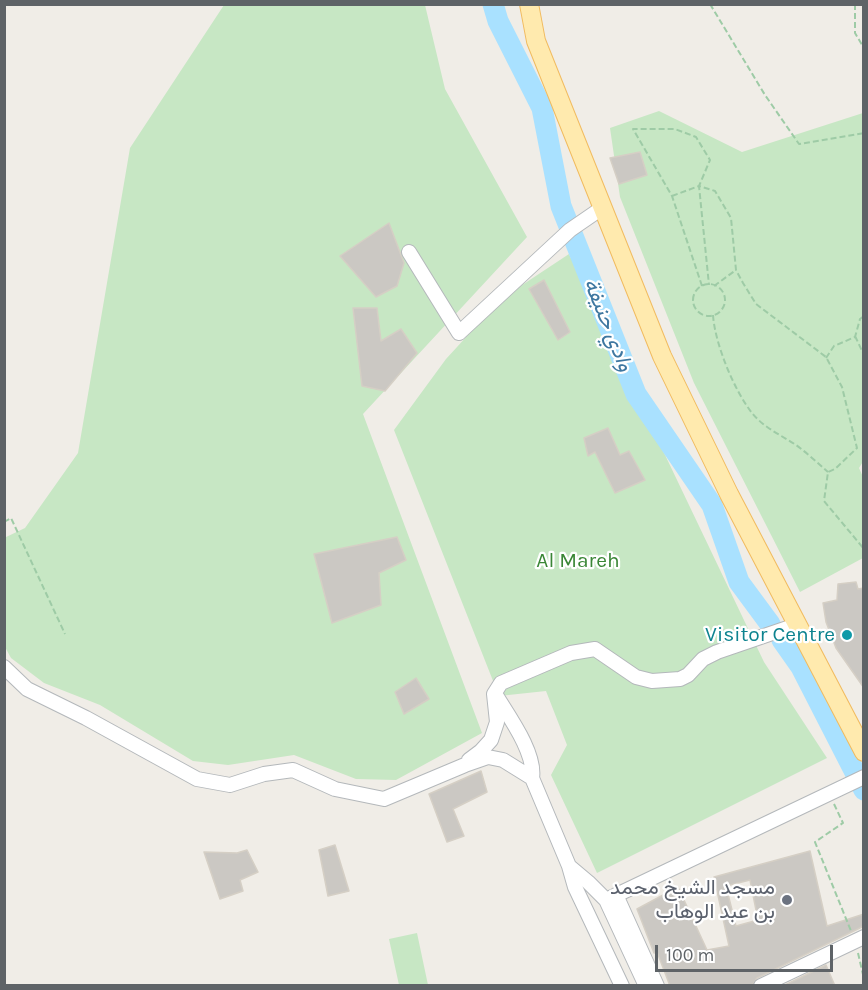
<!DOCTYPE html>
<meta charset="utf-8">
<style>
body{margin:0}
#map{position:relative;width:868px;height:990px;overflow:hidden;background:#f0ede7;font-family:Karla,sans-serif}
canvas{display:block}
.frame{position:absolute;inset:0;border:6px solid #5e6367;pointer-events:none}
.scale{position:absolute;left:655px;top:945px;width:178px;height:27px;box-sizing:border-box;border:3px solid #5e6367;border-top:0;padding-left:8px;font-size:18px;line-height:21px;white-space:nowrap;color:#5e6367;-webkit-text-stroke:4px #fff;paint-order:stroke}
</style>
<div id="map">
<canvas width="868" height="990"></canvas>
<div class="frame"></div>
<div class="scale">100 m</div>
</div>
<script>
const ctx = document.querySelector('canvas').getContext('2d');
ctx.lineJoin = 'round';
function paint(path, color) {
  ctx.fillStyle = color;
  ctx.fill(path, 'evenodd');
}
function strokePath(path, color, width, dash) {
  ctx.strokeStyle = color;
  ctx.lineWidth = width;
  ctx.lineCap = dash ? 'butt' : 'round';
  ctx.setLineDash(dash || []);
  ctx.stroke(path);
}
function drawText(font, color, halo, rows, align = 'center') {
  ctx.font = font + ' Karla,Vazirmatn,sans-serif';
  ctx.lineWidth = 4.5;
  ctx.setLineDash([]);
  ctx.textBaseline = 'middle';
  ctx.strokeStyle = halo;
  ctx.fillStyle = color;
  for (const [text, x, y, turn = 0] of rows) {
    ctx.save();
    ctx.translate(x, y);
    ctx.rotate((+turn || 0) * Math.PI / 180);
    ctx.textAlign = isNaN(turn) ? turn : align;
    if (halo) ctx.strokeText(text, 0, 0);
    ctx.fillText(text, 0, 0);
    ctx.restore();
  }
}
paint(new Path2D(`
 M 224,5 L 425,5 L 445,89 L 527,237 L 363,414 L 482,733 L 396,780 L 356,779 L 294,755 L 228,765 L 193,761 L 100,705 L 44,683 L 11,658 L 5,647 L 4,538 L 25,528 L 78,453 L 130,148 Z
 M 659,111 L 742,152 L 863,113 L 864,460 L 859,468 L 863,477 L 863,558 L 800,592 L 694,383 L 620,197 L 610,128 Z
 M 569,254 L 764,662 L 827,758 L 597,873 L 551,775 L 567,745 L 546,691 L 499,696 L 394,430 L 446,359 L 501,299 Z
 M 417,933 L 428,985 L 399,985 L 389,939 Z`), '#c7e7c4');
strokePath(new Path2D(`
 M 493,4 L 498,21 L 542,108 L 561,206 L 636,394 L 712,505 L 739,582 L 770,624
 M 782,640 L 801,667 L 864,790`), '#a9e1ff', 21);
const building = new Path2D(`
 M 640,152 L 647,175 L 619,184 L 610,158 Z
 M 389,223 L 404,263 L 397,286 L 376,297 L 340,256 Z
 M 544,280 L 570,332 L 558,340 L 529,289 Z
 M 353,308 L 377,308 L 381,341 L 401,329 L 417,353 L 385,391 L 362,386 Z
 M 608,428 L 620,455 L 629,451 L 645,480 L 615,493 L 595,452 L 588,456 L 584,438 Z
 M 397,537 L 406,560 L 379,573 L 381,605 L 332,623 L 314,554 Z
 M 856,582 L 858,589 L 864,588 L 864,688 L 836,648 L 826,622 L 823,603 L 837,600 L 838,584 Z
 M 416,678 L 429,699 L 404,714 L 395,692 Z
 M 481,771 L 487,792 L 453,809 L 464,836 L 447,842 L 429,794 Z
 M 335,845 L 349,891 L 328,896 L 319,850 Z
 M 247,850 L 258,872 L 240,880 L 243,891 L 220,899 L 204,852 L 237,853 Z
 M 810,851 L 827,926 L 864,914 L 864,926 L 757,978 L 752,986 L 670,986 L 657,952 L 654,953 L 637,909 L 678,887 L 707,950 L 729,946 L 714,877 ZM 750,880 L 758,920 L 736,926 L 726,886 Z
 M 826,965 L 835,986 L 783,986 Z`);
paint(building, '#cbc8c3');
strokePath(building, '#d5cfc5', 1.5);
const minor = new Path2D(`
 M 409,252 L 459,333 L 570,230 L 602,208
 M 4,667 L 27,689 L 86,718 L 197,779 L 230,785 L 264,774 L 293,770 L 335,789 L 384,799 L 465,765 L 488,757 L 503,760 L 532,778
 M 497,697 C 510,718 536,754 532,778 L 569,866 L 575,887 L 622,986
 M 469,760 L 481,751 L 491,740 L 497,722 L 494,694 L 501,683 L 571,653 L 595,649 L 636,677 L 652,681 L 680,679 L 688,675 L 703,659 L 717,652 L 796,625
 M 569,866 L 588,882 L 606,900 L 646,986
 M 616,895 L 657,986
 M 606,900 L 864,777
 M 761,986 L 864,937`);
const major = new Path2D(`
 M 529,4 L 536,41 L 662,356 L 729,494 L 864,752`);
strokePath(minor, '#b4b8bb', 16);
strokePath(major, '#f1bb5f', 20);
strokePath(new Path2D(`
 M 710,4 L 765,95 L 799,144 L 864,133
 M 855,4 L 855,33 L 864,48
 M 672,196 L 699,186 L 709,285
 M693 300a16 16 0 1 1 32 0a16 16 0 1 1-32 0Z
 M 702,286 L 672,196 L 633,129 L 675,129 L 696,137 L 710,160 L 699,186 L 715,191 L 731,218 L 736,270 L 743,283 L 756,304 L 826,357 L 842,387 L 857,448 L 835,469 L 828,472 L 824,501 L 864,549
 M 714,286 L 736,270
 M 713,315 C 715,344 734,390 752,413 C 764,428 781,435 796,445 C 807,453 818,463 828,472
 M 855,336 L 864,355
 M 826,358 L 834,346 L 855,337 L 860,319 L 864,316
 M 4,522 L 11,518 L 65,634
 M 834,804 L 843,823 L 815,842 L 851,931
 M 858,953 L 864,979`), '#9ecba6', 2, [6, 3]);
strokePath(minor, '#fff', 14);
strokePath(major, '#ffeaae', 18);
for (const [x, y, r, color] of [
 [847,635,6,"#0f9aa8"],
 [787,900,6,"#6b7280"]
]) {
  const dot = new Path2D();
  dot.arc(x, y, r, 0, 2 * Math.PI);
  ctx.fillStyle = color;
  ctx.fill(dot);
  strokePath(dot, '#fff', 2);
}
drawText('21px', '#3a8636', '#fff', [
 ["Al Mareh",578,561]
]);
drawText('21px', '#0d838f', '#fff', [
 ["Visitor Centre",835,635]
], 'right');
drawText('21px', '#5b616d', '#fff', [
 ["مسجد الشيخ محمد",775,888],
 ["بن عبد الوهاب",775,912]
], 'right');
drawText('italic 22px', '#3e77a0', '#fff', [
 ["وادي حنيفة",608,325,68]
]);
</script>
